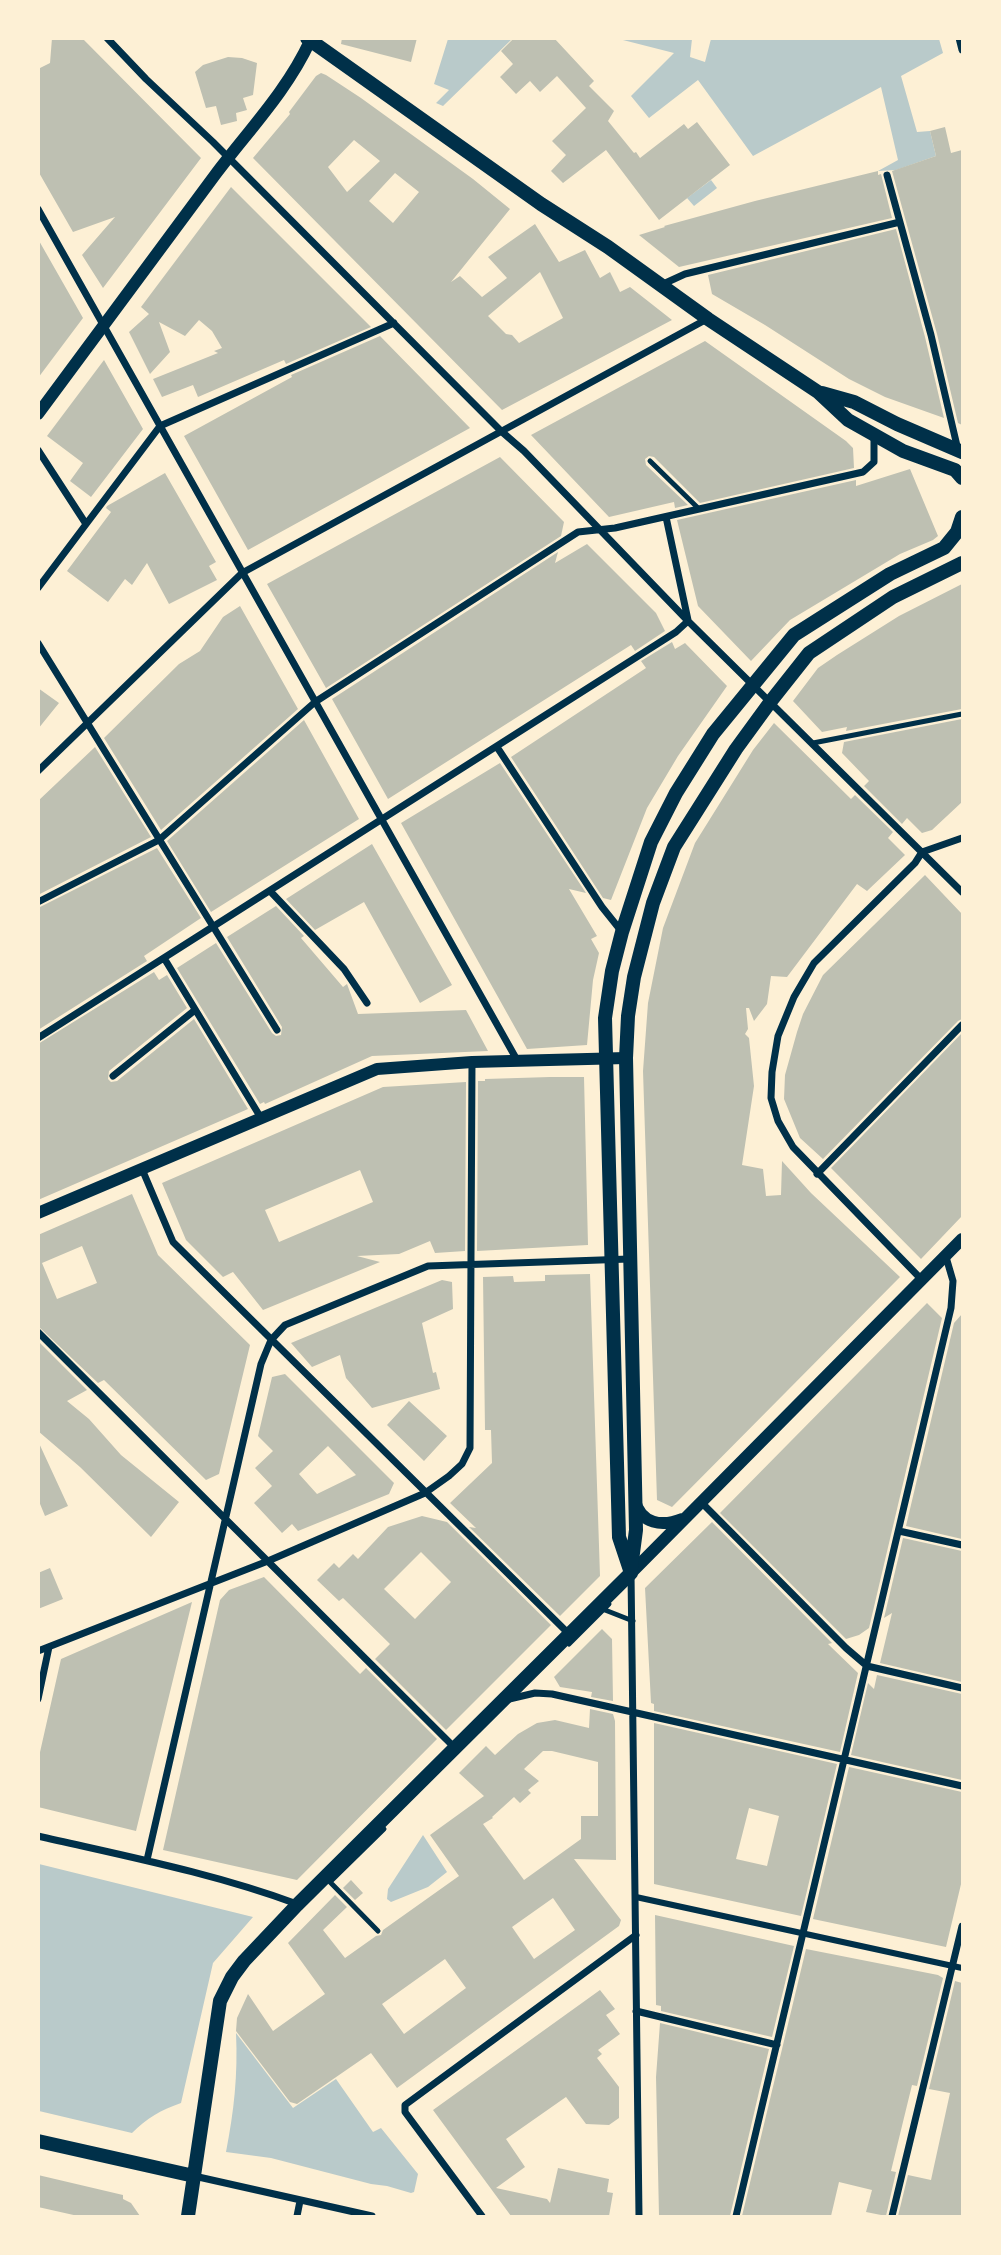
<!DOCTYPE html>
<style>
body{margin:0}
#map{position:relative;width:1001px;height:2255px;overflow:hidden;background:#fdf0d5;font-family:"DM Sans",sans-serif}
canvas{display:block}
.frame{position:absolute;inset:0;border:40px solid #fdf0d5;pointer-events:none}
</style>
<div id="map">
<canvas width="1001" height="2255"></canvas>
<div class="frame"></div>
</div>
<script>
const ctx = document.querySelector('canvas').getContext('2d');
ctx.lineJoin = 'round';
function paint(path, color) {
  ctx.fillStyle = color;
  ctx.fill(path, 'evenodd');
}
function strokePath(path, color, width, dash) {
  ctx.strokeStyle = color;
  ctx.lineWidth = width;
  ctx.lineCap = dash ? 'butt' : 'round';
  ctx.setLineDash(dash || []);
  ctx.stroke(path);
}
paint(new Path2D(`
 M 448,39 L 512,39 L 443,106 L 436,103 L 449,90 L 434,84 Z
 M 619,39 L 692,39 L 690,57 L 705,62 L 711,39 L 939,39 L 943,53 L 901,76 L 917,132 L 930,131 L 936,156 L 896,170 L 878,171 L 898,160 L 881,87 L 753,156 L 698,80 L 649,118 L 631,96 L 674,53 Z
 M 711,180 L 717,188 L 694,206 L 687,198 Z
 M 423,1835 L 447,1872 L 428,1887 L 391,1902 L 387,1899 L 388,1889 Z
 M 39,1864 L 253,1917 L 213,1963 L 181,2103 C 161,2110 147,2118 132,2133 L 39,2111 Z
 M 236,2033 L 293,2108 L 336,2079 L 373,2132 L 381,2128 L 418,2174 L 414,2192 L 411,2193 L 387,2186 L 371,2184 L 271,2158 L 226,2152 C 234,2111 238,2075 236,2033 Z`), '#b9caca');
paint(new Path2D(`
 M 52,38 L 82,38 L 201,158 L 103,288 L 82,255 L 115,217 L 73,232 L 38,171 L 38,69 L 50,63 Z
 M 342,38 L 417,38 L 411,62 L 341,44 Z
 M 514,38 L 554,38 L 594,81 L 589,86 L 614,111 L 608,121 L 634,153 L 636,152 L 640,158 L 684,124 L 688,129 L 697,122 L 730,165 L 659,220 L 606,150 L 563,183 L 551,171 L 566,155 L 552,141 L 586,108 L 557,76 L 540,92 L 530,81 L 516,94 L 500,77 L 513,64 L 501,51 Z
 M 228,57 L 242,58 L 257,63 L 253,95 L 243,98 L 247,110 L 236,113 L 237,121 L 221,125 L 216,106 L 206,108 L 195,72 L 203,65 Z
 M 321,73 L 326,75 L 361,98 L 473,179 L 510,209 L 451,282 L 460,276 L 482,297 L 507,278 L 488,257 L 535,224 L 559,262 L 585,250 L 600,278 L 610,272 L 620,292 L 630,287 L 672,320 L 502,410 L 253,158 L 290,114 L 289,112 L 316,76 ZM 354,140 L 380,161 L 347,192 L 328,167 ZM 395,173 L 419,192 L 393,223 L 369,201 ZM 540,272 L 563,318 L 519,343 L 512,335 L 506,334 L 488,316 Z
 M 945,127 L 951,153 L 962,150 L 962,425 L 958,423 L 937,334 L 892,171 L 936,156 L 930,131 Z
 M 878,171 L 878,175 L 881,174 L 892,218 L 679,267 L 639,235 L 665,227 L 664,226 L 755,201 Z
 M 231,187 L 371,327 L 286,364 L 284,360 L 198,397 L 193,385 L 162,397 L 153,379 L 218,353 L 214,351 L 222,348 L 212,331 L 199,320 L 185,336 L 159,322 L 170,352 L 150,374 L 129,332 L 149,314 L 141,307 Z
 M 896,229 L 925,337 L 944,418 L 885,397 L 849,379 L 765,325 L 712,294 L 708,275 Z
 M 38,239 L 83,318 L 38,378 Z
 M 380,336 L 470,428 L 248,550 L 184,436 L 292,377 L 291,375 Z
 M 705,341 L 846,441 L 853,448 L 854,468 L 700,503 L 654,457 L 649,456 L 645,459 L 646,465 L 688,505 L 675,508 L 674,502 L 609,517 L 531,435 Z
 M 104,360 L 143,429 L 91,497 L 70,481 L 83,463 L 47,436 Z
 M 500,457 L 564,522 L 561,536 L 326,688 L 267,584 Z
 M 910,469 L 938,536 L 933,540 L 900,554 L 790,620 L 751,661 L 698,606 L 677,520 L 856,480 L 856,486 Z
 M 165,473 L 216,562 L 209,566 L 217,580 L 169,604 L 147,563 L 132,585 L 125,579 L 108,602 L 67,571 L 111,512 L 106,508 L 107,506 Z
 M 587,544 L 656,613 L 665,631 L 635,651 L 631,645 L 388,799 L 332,699 L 558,552 L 555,563 Z
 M 962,584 L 962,709 L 846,731 L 847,727 L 822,732 L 793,701 L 818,668 L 837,655 L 899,616 Z
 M 240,606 L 298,709 L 161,830 L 104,738 L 179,664 L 200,651 L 223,617 Z
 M 672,642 L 675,649 L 685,643 L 727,686 L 678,756 L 647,808 L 611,900 L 603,898 L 511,757 L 646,668 L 641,661 Z
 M 38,688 L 59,703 L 38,729 Z
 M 962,719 L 962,802 L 932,830 L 922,833 L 907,818 L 902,824 L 864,786 L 869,781 L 842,753 L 844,742 Z
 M 304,720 L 359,819 L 211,912 L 167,841 Z
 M 774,723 L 851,799 L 855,795 L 893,832 L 888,838 L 905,855 L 867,891 L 857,884 L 787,977 L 771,976 L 767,1004 L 754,1021 L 749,1008 L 746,1008 L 748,1029 L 745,1034 L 749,1038 L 754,1086 L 742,1165 L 763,1169 L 766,1196 L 781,1195 L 782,1161 L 811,1193 L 900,1277 L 672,1507 L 657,1500 L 643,1071 L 648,1003 L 663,928 L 695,843 L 753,750 Z
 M 95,747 L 151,837 L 38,895 L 38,801 Z
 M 500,763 L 586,893 L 569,889 L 597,936 L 591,939 L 599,953 L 593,980 L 587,1045 L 527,1049 L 401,823 Z
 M 372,844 L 452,985 L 420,1003 L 364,902 L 315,930 L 286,899 Z
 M 157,848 L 201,918 L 144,956 L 147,961 L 38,1030 L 38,908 Z
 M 925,875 L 962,914 L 962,1019 L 958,1021 L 823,1159 L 800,1138 L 784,1099 L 785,1075 L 797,1032 L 803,1014 L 823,975 Z
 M 276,906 L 304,936 L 301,938 L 343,987 L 347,984 L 358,1014 L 466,1010 L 488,1051 L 372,1056 L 265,1104 L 264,1102 L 260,1104 L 177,968 L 216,943 L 272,1033 L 276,1036 L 281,1035 L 282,1027 L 227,937 Z
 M 154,972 L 159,980 L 167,975 L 187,1008 L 109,1071 L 108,1079 L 111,1082 L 117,1081 L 194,1019 L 248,1109 L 38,1200 L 38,1044 Z
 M 962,1033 L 962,1216 L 921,1259 L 831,1168 Z
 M 550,1077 L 584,1077 L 588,1245 L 477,1251 L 478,1081 L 485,1081 L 485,1079 Z
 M 466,1082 L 465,1251 L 435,1253 L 430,1241 L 399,1254 L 357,1256 L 380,1262 L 263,1310 L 233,1272 L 223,1277 L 186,1240 L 162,1183 L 383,1087 ZM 360,1170 L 373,1202 L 279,1242 L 265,1210 Z
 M 132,1194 L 158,1255 L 250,1345 L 219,1474 L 206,1480 L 104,1380 L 98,1383 L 38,1326 L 38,1235 ZM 82,1246 L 97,1283 L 57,1299 L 42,1263 Z
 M 590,1274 L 600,1576 L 560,1616 L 469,1527 L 476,1528 L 450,1503 L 492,1463 L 491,1430 L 485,1430 L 483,1277 L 513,1276 L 514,1282 L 545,1281 L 545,1275 Z
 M 442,1280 L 452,1282 L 453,1309 L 422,1323 L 433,1373 L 436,1372 L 440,1389 L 372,1408 L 346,1378 L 340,1355 L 312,1367 L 291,1343 Z
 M 927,1303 L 942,1318 L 869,1628 L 859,1635 L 846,1639 L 720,1513 Z
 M 962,1314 L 962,1539 L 906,1526 L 954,1323 Z
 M 38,1341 L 87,1390 L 67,1401 L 89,1419 L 121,1455 L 179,1502 L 151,1537 L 80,1467 L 38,1431 Z
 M 285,1374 L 394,1483 L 389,1494 L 298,1531 L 292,1524 L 282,1533 L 254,1503 L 272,1486 L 255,1468 L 273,1451 L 258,1436 L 272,1377 ZM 328,1446 L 356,1475 L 317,1494 L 299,1474 Z
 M 409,1401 L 447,1436 L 424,1461 L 387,1425 Z
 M 38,1441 L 68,1506 L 45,1516 L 38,1499 Z
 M 422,1516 L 447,1522 L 551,1625 L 446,1730 L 375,1659 L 390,1644 L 343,1598 L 339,1601 L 317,1580 L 334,1563 L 339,1568 L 353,1554 L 358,1559 L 388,1527 ZM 421,1552 L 451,1582 L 415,1619 L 384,1589 Z
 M 712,1522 L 832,1643 L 828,1644 L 858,1673 L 840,1752 L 654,1711 L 654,1704 L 651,1703 L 645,1588 Z
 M 903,1538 L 962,1551 L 962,1682 L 880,1663 L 892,1613 L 884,1618 Z
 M 50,1568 L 63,1599 L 38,1609 L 38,1573 Z
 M 264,1577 L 360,1674 L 366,1668 L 437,1739 L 297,1880 L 163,1850 L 220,1600 L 229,1590 Z
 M 192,1602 L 136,1831 L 38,1807 L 38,1761 L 61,1659 Z
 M 602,1629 L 612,1639 L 613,1701 L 591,1697 L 592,1692 L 560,1687 L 554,1677 Z
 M 877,1675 L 962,1694 L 962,1780 L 851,1755 L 868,1683 L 874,1689 Z
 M 590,1709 L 613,1714 L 615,1721 L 616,1860 L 574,1859 L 621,1920 L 619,1926 L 397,2088 L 371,2053 L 297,2104 L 290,2102 L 236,2031 L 237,2018 L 248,1994 L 273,2031 L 325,1994 L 288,1943 L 335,1895 L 347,1907 L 323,1930 L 345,1958 L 376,1936 L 381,1935 L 383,1930 L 459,1876 L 430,1835 L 484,1796 L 459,1773 L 486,1746 L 495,1755 L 518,1734 L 537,1723 L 555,1720 L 589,1728 ZM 543,1751 L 552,1751 L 598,1762 L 598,1816 L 581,1816 L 581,1839 L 524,1880 L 483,1824 L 493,1818 L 492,1817 L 514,1797 L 520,1803 L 531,1793 L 528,1790 L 539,1781 L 524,1769 ZM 553,1898 L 575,1930 L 534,1959 L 512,1927 ZM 445,1959 L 466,1988 L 404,2034 L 382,2004 Z
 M 654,1723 L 837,1764 L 801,1916 L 654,1884 ZM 749,1808 L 779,1816 L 767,1866 L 736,1859 Z
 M 849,1767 L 962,1792 L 962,1880 L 946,1947 L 813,1919 Z
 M 351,1880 L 363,1893 L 355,1900 L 343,1888 Z
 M 655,1915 L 794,1946 L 772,2037 L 661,2011 L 661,2006 L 656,2005 Z
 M 806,1949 L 938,1975 L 943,1978 L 917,2086 L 912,2085 L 891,2171 L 896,2172 L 886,2216 L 866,2212 L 872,2190 L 839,2182 L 831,2216 L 742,2216 Z
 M 955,1981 L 962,1983 L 962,2216 L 898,2216 L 908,2175 L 931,2180 L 950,2093 L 929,2089 Z
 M 600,1990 L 615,2009 L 606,2015 L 620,2034 L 598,2050 L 602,2054 L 597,2058 L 619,2087 L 619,2118 L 609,2125 L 586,2124 L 566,2097 L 506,2139 L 525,2167 L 496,2188 L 547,2199 L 550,2203 L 558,2168 L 609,2179 L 607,2192 L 613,2193 L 609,2216 L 511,2216 L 433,2110 Z
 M 660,2023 L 769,2049 L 730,2216 L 659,2216 L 656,2077 Z
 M 38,2175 L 123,2195 L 123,2199 L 131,2203 L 140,2216 L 78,2216 L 38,2207 Z`), '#bec0b2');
strokePath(new Path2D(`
 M 650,461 L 698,508
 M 813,743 L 962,714
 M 605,1610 L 633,1621
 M 569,1644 L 609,1604
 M 329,1881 L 378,1931
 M 330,1882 L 384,1829`), '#003049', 5);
strokePath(new Path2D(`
 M 636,1897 L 962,1968`), '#003049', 6);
strokePath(new Path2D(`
 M 107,38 L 146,79 L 213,142 L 501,431 L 524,451 L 688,621 L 962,892
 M 959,38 L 962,50
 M 887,175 L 931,335 L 958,450
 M 38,209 L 517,1060
 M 661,285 L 685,274 L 900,222
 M 38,450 L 86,524
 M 666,517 L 688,620
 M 38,588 L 160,426 L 394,323
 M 38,643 L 277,1030
 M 497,747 L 602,907 L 622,932
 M 38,771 L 242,573 L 707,319
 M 922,852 L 915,863 L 814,963 L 794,997 L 778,1036 L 772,1072 L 771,1098 L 778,1121 L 793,1147 L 922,1280
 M 922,852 L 962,838
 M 270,891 L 344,969 L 367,1003
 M 38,902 L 159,840 L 315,702 L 578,532 L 615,528 L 863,472 L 874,462 L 874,437
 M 164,958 L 261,1118
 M 38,1038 L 676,632 L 688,621
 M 113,1076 L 195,1010
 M 142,1169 L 173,1242 L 569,1634
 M 817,1174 L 962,1025
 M 38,1332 L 454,1747
 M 701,1502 L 846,1648 L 867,1666 L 962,1688
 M 899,1531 L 962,1545
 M 631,1573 L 639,2216
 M 38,1651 L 268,1561 L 425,1493 L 449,1476 L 462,1464 L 470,1448 L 472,1062
 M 38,1699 L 49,1647
 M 505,1700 L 535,1693 L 552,1694 L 962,1786
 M 38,1836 C 125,1856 213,1873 297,1904
 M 147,1860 L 261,1364 L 271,1340 L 285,1325 L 428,1266 L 629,1259
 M 636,2011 L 777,2045
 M 194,2176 L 372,2216
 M 297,2216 L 300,2201
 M 482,2216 L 405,2112 L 405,2105 L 636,1935
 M 736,2216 L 951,1308 L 953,1281 L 946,1257
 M 892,2216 L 962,1926`), '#003049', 7);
strokePath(new Path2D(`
 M 38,414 C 97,334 156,254 215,175 C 248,131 287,91 310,41
 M 38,1213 L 377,1069 L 472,1062 L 626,1058
 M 635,1501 C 641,1524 662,1527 682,1519
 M 631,1573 L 962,1239`), '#003049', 12);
strokePath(new Path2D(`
 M 307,38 L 541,204 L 608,247 L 708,319 L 818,392 L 848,420 L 903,451 L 955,470 L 962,478
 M 822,393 L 854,402 L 897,424 L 962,452
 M 631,1568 L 636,1530 L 626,1058 L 628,1016 L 634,977 L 653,903 L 674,847 L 736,749 L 771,701 L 809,653 L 893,597 L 962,563
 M 631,1573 L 619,1537 L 605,1018 L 612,971 L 622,932 L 651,842 L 676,793 L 713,734 L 794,635 L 890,574 L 944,548 L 957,532 L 962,517
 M 38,2141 L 194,2176
 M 188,2216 L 220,2001 L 232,1977 L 244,1961 L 297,1905 L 631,1573`), '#003049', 14);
</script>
